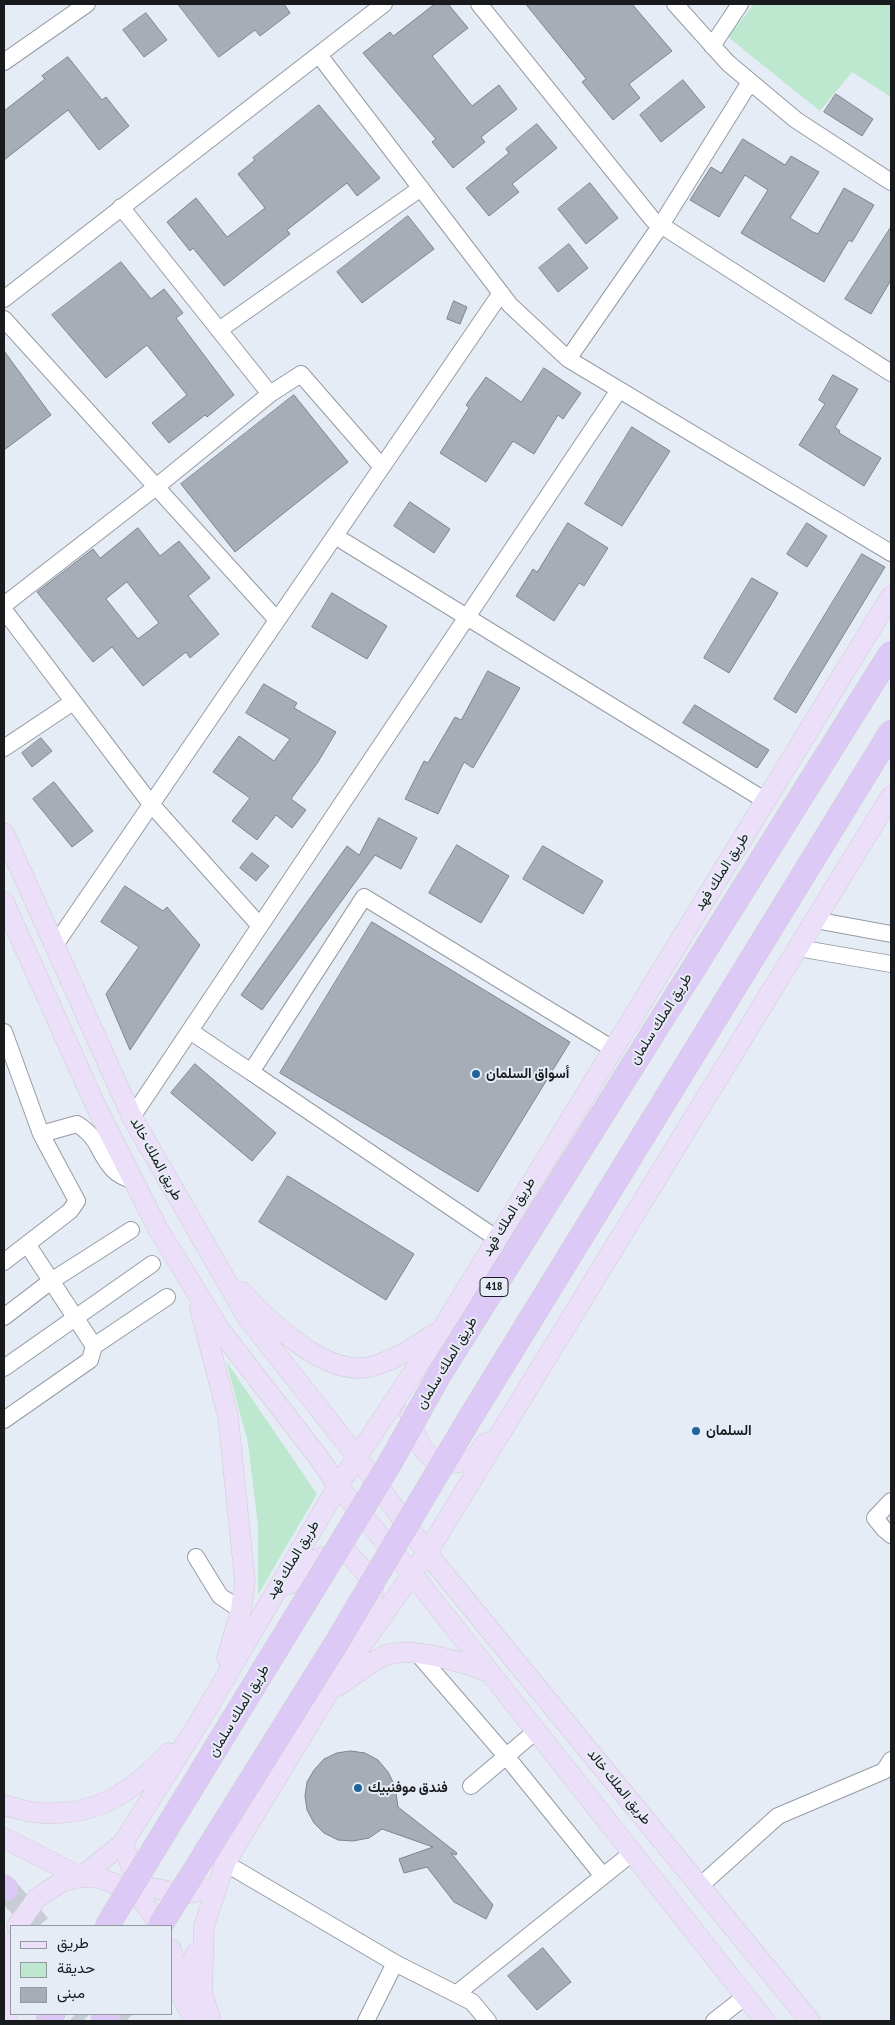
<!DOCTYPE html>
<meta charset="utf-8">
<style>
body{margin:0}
#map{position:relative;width:895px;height:2025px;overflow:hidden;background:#e6ecf6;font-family:"PT Sans Narrow",Vazirmatn,sans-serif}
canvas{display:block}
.frame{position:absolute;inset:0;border:5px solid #181a1d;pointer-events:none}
.legend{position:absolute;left:10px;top:1925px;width:162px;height:90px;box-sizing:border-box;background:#e6ecf6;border:1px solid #94989f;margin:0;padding:6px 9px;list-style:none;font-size:15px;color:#181a1d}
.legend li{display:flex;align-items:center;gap:10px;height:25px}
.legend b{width:25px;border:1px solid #94989f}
</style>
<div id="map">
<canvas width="895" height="2025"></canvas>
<div class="frame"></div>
<ul class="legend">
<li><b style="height:6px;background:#ebdffa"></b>طريق</li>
<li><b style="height:14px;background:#bde7cf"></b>حديقة</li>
<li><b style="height:14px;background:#a7adb6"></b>مبنى</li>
</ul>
</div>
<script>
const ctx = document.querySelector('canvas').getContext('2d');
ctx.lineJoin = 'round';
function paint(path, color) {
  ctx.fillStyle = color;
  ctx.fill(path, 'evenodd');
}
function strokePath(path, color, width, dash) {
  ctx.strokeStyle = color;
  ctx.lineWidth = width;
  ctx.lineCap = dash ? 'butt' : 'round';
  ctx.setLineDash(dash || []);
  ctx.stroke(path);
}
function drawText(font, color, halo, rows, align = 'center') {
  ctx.font = font + ' "PT Sans Narrow",Vazirmatn,sans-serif';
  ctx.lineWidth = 4;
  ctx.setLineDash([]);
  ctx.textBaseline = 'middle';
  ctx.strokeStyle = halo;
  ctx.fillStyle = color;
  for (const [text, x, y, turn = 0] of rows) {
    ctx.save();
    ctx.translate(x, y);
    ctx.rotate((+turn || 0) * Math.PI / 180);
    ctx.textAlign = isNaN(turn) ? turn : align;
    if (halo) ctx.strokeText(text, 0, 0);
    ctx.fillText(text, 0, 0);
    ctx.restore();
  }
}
paint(new Path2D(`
 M 754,4 L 891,4 L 891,97 L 852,72 L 820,111 L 728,37 Z
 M 226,1361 L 317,1494 L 258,1595 L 258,1526 L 248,1443 Z`), '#bde7cf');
const building = new Path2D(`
 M 178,4 L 284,4 L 290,13 L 260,36 L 255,30 L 219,57 Z
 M 435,4 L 448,4 L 468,28 L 432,56 L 472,106 L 499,85 L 517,109 L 481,137 L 485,142 L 453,168 L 432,142 L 436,139 L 363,53 L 390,32 L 393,36 Z
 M 526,4 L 632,4 L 672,51 L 629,84 L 640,98 L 613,120 L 582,82 L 586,79 Z
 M 146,13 L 167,40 L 144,57 L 123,30 Z
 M 68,57 L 102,100 L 106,97 L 129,126 L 99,150 L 68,110 L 4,160 L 4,111 L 45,79 L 42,76 Z
 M 683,80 L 705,107 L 661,142 L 640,115 Z
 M 836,94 L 873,119 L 862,136 L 824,112 Z
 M 319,105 L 380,178 L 357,196 L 347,183 L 287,230 L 290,234 L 224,286 L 193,248 L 190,251 L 167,222 L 196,198 L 227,237 L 234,232 L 265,208 L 238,174 L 255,160 L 253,158 Z
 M 537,124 L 557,148 L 512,184 L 519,192 L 489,216 L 466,188 L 509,153 L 506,149 Z
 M 743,139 L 785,165 L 791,156 L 819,172 L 790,218 L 813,232 L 818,234 L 844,188 L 874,205 L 852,242 L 849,240 L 824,282 L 741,233 L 768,190 L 745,175 L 719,217 L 690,200 L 711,167 L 721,173 Z
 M 590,183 L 618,218 L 586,244 L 558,209 Z
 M 408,216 L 434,249 L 362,303 L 337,272 Z
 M 891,227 L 891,280 L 871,314 L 845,299 Z
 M 569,244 L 588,268 L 558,292 L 539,268 Z
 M 121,262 L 151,299 L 164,289 L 183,313 L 176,318 L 234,395 L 207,417 L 205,415 L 169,443 L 152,423 L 187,395 L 147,345 L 106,378 L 52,315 Z
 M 454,301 L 467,307 L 460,324 L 447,319 Z
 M 4,351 L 51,415 L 4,450 Z
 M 544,368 L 581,393 L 563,419 L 558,415 L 534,454 L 513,441 L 486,482 L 440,453 L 469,408 L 466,405 L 486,377 L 521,402 Z
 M 833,375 L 858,389 L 835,427 L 840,431 L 839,433 L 881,458 L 864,486 L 799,445 L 825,404 L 819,400 Z
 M 294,395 L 348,462 L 235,552 L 181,484 Z
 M 632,427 L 670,451 L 622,526 L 585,504 Z
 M 410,502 L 450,529 L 434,553 L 394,526 Z
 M 568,523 L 608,548 L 584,586 L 579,583 L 554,621 L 516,596 L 533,569 L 537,572 Z
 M 807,523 L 827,536 L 807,567 L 787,554 Z
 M 138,528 L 160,556 L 179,541 L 210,578 L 188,596 L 219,634 L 190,658 L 186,652 L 143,686 L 112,647 L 93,662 L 37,592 L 93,549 L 100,558 ZM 127,582 L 159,623 L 138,639 L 106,599 Z
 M 862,554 L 885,567 L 796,713 L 774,699 Z
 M 752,578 L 778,593 L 729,673 L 704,658 Z
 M 332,593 L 387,626 L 367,659 L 312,627 Z
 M 488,671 L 520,688 L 473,768 L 464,762 L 438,814 L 405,799 L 424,761 L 428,763 L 455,717 L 461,720 Z
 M 264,684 L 297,703 L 294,708 L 336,732 L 318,762 L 291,799 L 306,810 L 292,828 L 276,815 L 257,840 L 232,821 L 250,798 L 213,772 L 239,736 L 274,761 L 290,739 L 246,713 Z
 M 695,705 L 769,750 L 757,768 L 683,723 Z
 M 41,738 L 52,751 L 32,767 L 22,753 Z
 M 54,782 L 93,831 L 72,847 L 33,799 Z
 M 379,818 L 417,838 L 401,869 L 375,855 L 262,1010 L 241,995 L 347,846 L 359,855 Z
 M 457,845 L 509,876 L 481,923 L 429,893 Z
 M 543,846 L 603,881 L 583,914 L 523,879 Z
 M 252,853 L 269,866 L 256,881 L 240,868 Z
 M 125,886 L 163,911 L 167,907 L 200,945 L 130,1050 L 106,994 L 139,947 L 101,922 Z
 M 372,922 L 570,1042 L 478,1192 L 280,1073 Z
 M 195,1064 L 276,1133 L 252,1161 L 171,1093 Z
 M 288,1176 L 414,1254 L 386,1300 L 259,1222 Z
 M 351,1751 L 365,1753 L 378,1760 L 388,1772 L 395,1786 L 398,1807 L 457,1853 L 456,1855 L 451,1853 L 493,1905 L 486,1919 L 454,1902 L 427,1867 L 404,1873 L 399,1859 L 433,1847 L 382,1829 L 369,1838 L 353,1841 L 338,1840 L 324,1833 L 314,1823 L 307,1810 L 305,1796 L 307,1782 L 314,1770 L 324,1759 L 337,1753 Z
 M 543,1948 L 571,1982 L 537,2010 L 508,1976 Z`);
paint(building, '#a7adb6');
strokePath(building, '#7e848c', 1);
strokePath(new Path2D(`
 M 6,1889 L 39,1926
 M 76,2014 L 83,2021
 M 119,2014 L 126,2021`), '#c7ccd5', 24, [24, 12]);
const minor = new Path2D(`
 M 479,4 L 653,220 L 891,373
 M 675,4 L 728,63 L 796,120 L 891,182
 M 712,46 L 740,4
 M 319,55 L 510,305 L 568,359 L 891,553
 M 4,62 L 87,4
 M 121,207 L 270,394
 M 4,299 L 384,4
 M 4,319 L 277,620
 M 219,330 L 421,188
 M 568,359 L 661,225 L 750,82
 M 335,536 L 766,801
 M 4,605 L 156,487 L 270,394 L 301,374 L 382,467
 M 4,610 L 151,804 L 260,926
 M 4,748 L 73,702
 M 815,920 L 891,934
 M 55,945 L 501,293
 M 798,948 L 891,964
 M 190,1031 L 251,1072
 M 4,1032 L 41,1134
 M 132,1117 L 619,390
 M 496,1238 L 251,1072 L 364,897 L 613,1049
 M 4,1262 L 70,1211 L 77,1201 L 41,1134 L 77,1124 C 100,1139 96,1149 111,1167 C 117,1175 126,1178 134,1181
 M 4,1317 L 51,1281 L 131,1230
 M 94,1346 L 167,1297
 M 4,1368 L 152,1264
 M 4,1420 L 90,1360 L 94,1346 L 27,1244
 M 891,1501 L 875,1518 L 884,1529 L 891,1535
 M 196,1557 L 220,1596 L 241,1610
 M 418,1654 L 506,1756 L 603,1876
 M 471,1786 L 536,1731
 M 225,1863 L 395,1963 L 472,2002 L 488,2021
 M 700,1886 L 778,1816 L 884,1771 L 891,1760
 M 456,1994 L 632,1853
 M 366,2021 L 395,1963
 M 714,2021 L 746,1996`);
const major = new Path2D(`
 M 4,833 L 132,1117 L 247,1317 L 358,1458 L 427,1553 L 810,2021
 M 4,902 L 95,1104 L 158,1229 L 220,1330 L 319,1458 L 338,1486 L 413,1575 L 765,2021
 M 242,1292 C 269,1322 325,1376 369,1367 C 394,1361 413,1348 434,1334
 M 200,1309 L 228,1416 L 245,1582 L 241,1610 L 227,1658
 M 410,1415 C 414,1433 422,1460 445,1463 C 453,1464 464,1461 472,1461 L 486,1443
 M 290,1584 C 308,1558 317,1556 349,1554 L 374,1583 L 369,1619 L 361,1634
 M 338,1686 C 351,1678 374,1659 387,1655 C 413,1646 464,1663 489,1672
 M 4,1805 C 16,1808 29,1813 41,1813 C 98,1816 132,1792 169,1753
 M 4,1838 L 81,1877 L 123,1843 L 201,1719 L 338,1486 L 442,1329 L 891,596
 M 123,1843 L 132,1869 L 147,1887 L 185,1894 L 217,1887
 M 17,1926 L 37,1898 L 63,1881 L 81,1877 L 100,1878 L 136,1892 L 161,1926
 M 171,1949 L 182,1994
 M 7,2021 C 3,1994 5,1969 11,1942
 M 195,2021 L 182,1997 L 196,1953
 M 211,2021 L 202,1993 L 204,1926 L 225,1863 L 328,1693 L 427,1553 L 891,796`);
const highway = new Path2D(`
 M 4,1887 L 6,1889
 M 48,2021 L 53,2014
 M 103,2021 L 108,2014`);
strokePath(minor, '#959ba4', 18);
strokePath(major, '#cccdcd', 21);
strokePath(highway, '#cccdcd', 25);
strokePath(minor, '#fff', 16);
strokePath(major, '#ebdffa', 20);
strokePath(highway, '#ddc9f6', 24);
const highwayBridge = new Path2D(`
 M 107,1926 L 390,1463 L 439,1375 L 891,653
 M 160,1926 L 337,1642 L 470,1418 L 891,732`);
strokePath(highwayBridge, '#cccdcd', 25, []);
strokePath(highwayBridge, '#ddc9f6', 24);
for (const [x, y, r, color] of [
 [476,1074,5,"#1f6599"],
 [696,1431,5,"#1f6599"],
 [358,1788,5,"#1f6599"]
]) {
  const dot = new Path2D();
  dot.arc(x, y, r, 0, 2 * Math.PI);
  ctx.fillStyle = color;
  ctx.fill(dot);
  strokePath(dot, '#e6ecf6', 2);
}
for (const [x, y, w] of [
 [494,1287,28]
]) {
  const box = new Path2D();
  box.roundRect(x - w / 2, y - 9.5, w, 19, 4);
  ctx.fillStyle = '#e6ecf6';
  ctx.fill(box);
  strokePath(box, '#181a1d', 1);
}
drawText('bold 12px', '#181a1d', null, [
 ["418",494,1287]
]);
drawText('14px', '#181a1d', '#e6ecf6', [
 ["طريق الملك فهد",722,872,-58],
 ["طريق الملك سلمان",661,1019,-58],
 ["طريق الملك خالد",156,1159,61],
 ["طريق الملك فهد",509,1217,-59],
 ["طريق الملك سلمان",447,1363,-59],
 ["طريق الملك فهد",293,1560,-59],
 ["طريق الملك سلمان",239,1711,-59],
 ["طريق الملك خالد",619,1787,51]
]);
drawText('bold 14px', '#181a1d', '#e6ecf6', [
 ["أسواق السلمان",486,1074],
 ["السلمان",706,1431],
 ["فندق موفنبيك",368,1788]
], 'left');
</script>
